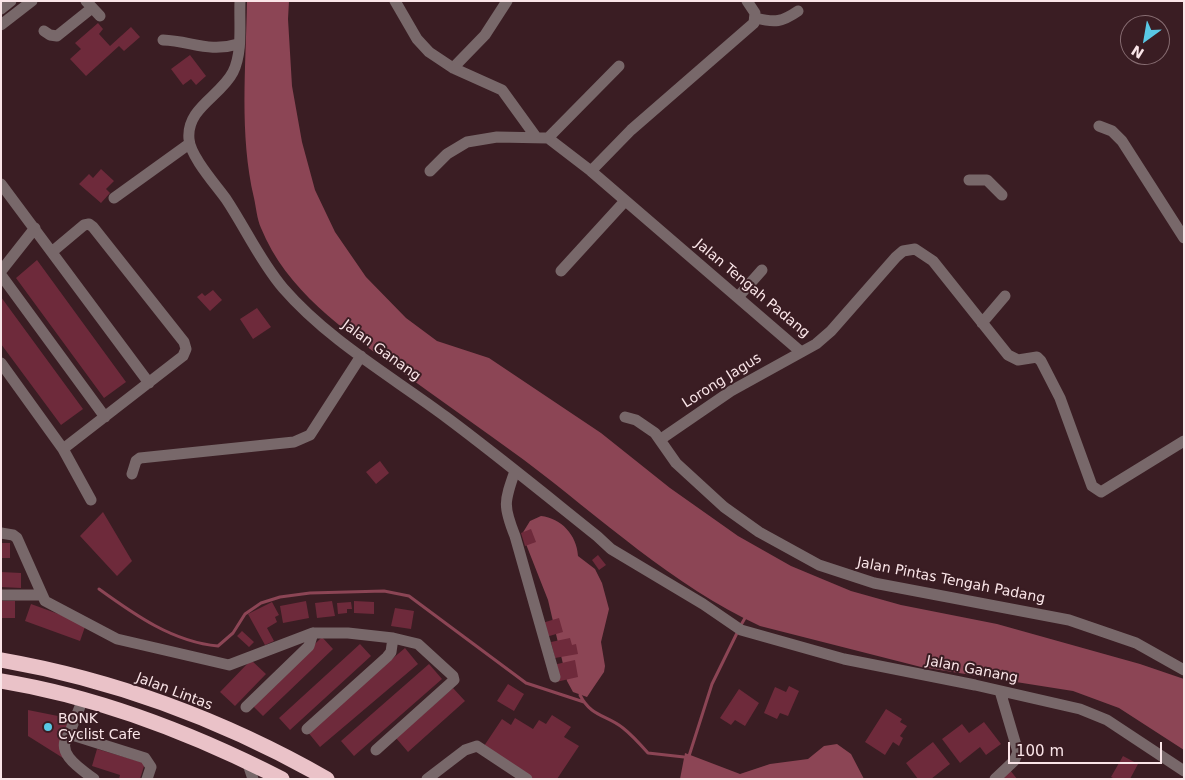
<!DOCTYPE html>
<style>
body{margin:0}
#map{position:relative;width:1185px;height:780px;overflow:hidden;background:#3a1d23;font-family:"DejaVu Sans",sans-serif}
canvas{display:block}
.frame{position:absolute;inset:0;border:2px solid #fae5e8;pointer-events:none}
.north{position:absolute;left:1120px;top:15px;width:50px;height:50px;box-sizing:border-box;background:#3a1d23;border:1px solid #876d72;border-radius:50%;rotate:212deg;font-size:14px;font-weight:700;line-height:20px;text-align:center;color:#fae5e8}
.north::after{content:'';display:block;margin:auto;width:18px;height:22px;background:#59c8e5;clip-path:polygon(50% 0,100% 100%,50% 72%,0 100%)}
.scale{position:absolute;left:1008px;top:742px;width:154px;height:22px;box-sizing:border-box;border:2px solid #fae5e8;border-top:0;padding-left:6px;font-size:15px;line-height:18px;white-space:nowrap;color:#fae5e8;-webkit-text-stroke:4px #3a1d23;paint-order:stroke}
</style>
<div id="map">
<canvas width="1185" height="780"></canvas>
<div class="frame"></div>
<div class="north">N</div>
<div class="scale">100 m</div>
</div>
<script>
const ctx = document.querySelector('canvas').getContext('2d');
ctx.lineJoin = 'round';
function paint(path, color) {
  ctx.fillStyle = color;
  ctx.fill(path, 'evenodd');
}
function strokePath(path, color, width, dash) {
  ctx.strokeStyle = color;
  ctx.lineWidth = width;
  ctx.lineCap = dash ? 'butt' : 'round';
  ctx.setLineDash(dash || []);
  ctx.stroke(path);
}
function drawText(font, color, halo, rows, align = 'center') {
  ctx.font = font + ' "DejaVu Sans",sans-serif';
  ctx.lineWidth = 4;
  ctx.setLineDash([]);
  ctx.textBaseline = 'middle';
  ctx.strokeStyle = halo;
  ctx.fillStyle = color;
  for (const [text, x, y, turn = 0] of rows) {
    ctx.save();
    ctx.translate(x, y);
    ctx.rotate((+turn || 0) * Math.PI / 180);
    ctx.textAlign = isNaN(turn) ? turn : align;
    if (halo) ctx.strokeText(text, 0, 0);
    ctx.fillText(text, 0, 0);
    ctx.restore();
  }
}
paint(new Path2D(`
 M 247,1 L 289,1 L 288,19 L 292,86 L 302,142 L 315,190 L 335,232 L 366,277 L 406,318 L 437,341 L 489,358 L 601,433 L 670,488 L 738,536 L 791,566 L 851,591 L 901,605 L 997,624 L 1140,664 L 1184,679 L 1184,750 L 1119,708 L 1073,691 L 921,667 L 760,626 C 672,585 601,518 524,460 C 482,429 438,399 396,368 C 344,330 286,290 261,228 C 257,219 256,207 254,198 C 239,134 246,67 247,1 Z
 M 541,516 C 561,518 577,535 578,556 L 595,569 L 602,583 L 609,609 L 601,642 L 605,666 L 604,672 L 587,697 L 573,692 L 567,681 L 548,600 L 522,534 L 530,521 Z
 M 837,744 L 851,754 L 864,779 L 680,779 L 685,753 L 740,774 L 770,764 L 808,759 L 824,746 Z`), '#8c4555');
strokePath(new Path2D(`
 M 99,589 C 135,615 173,642 218,646 L 233,633 L 245,614 L 261,603 L 280,597 L 310,593 L 384,591 L 409,596 L 526,683 L 584,702
 M 741,625 L 745,618
 M 580,695 C 591,717 607,715 623,728 C 632,735 640,744 648,753 L 684,757
 M 689,756 L 712,684 L 738,631`), '#8c4555', 3);
paint(new Path2D(`
 M 98,23 L 103,29 L 99,34 L 110,46 L 131,27 L 140,37 L 124,51 L 119,46 L 86,76 L 70,59 L 81,49 L 75,43 Z
 M 190,55 L 206,76 L 196,85 L 191,79 L 183,85 L 171,69 Z
 M 101,169 L 114,181 L 106,189 L 110,193 L 101,203 L 79,184 L 89,174 L 93,178 Z
 M 37,260 L 126,382 L 104,398 L 16,278 Z
 M 213,290 L 222,300 L 210,311 L 197,297 L 202,293 L 205,296 Z
 M 1,297 L 83,409 L 61,425 L 1,344 Z
 M 257,308 L 271,327 L 253,339 L 240,319 Z
 M 380,461 L 389,473 L 376,484 L 366,472 Z
 M 103,512 L 132,561 L 117,576 L 80,536 Z
 M 531,529 L 536,542 L 525,546 L 521,533 Z
 M 1,543 L 10,543 L 10,558 L 1,558 Z
 M 598,555 L 606,565 L 599,570 L 592,560 Z
 M 1,572 L 21,573 L 21,588 L 1,587 Z
 M 1,601 L 15,601 L 15,618 L 1,618 Z
 M 306,601 L 309,618 L 283,623 L 280,606 Z
 M 332,601 L 335,616 L 317,618 L 315,603 Z
 M 354,601 L 374,602 L 374,614 L 354,613 Z
 M 272,602 L 279,615 L 275,617 L 277,622 L 267,628 L 274,641 L 265,645 L 248,614 Z
 M 351,602 L 352,609 L 347,609 L 347,613 L 338,614 L 337,603 Z
 M 31,604 L 86,624 L 80,641 L 25,621 Z
 M 395,608 L 414,611 L 411,629 L 391,626 Z
 M 559,618 L 563,632 L 546,637 L 542,623 Z
 M 242,631 L 254,642 L 249,647 L 237,636 Z
 M 322,637 L 333,649 L 263,716 L 252,705 Z
 M 570,638 L 572,645 L 576,644 L 578,654 L 555,658 L 551,642 Z
 M 360,644 L 371,656 L 290,730 L 279,718 Z
 M 405,648 L 418,664 L 320,747 L 307,731 Z
 M 251,660 L 266,674 L 235,706 L 220,692 Z
 M 575,660 L 578,677 L 556,682 L 553,665 Z
 M 429,664 L 442,679 L 354,756 L 341,741 Z
 M 508,684 L 524,694 L 514,711 L 497,701 Z
 M 789,686 L 799,691 L 788,716 L 780,713 L 777,719 L 764,713 L 775,687 L 786,692 Z
 M 453,688 L 465,701 L 408,752 L 396,738 Z
 M 739,689 L 759,703 L 745,726 L 735,720 L 731,725 L 720,718 Z
 M 886,709 L 902,719 L 900,722 L 907,726 L 900,736 L 903,738 L 899,746 L 893,742 L 885,755 L 865,742 Z
 M 28,710 L 68,718 L 63,758 L 28,736 Z
 M 552,715 L 571,727 L 564,737 L 579,746 L 557,779 L 534,779 L 484,746 L 502,719 L 511,725 L 515,718 L 533,729 L 539,720 L 546,724 Z
 M 984,722 L 1001,744 L 986,755 L 980,747 L 960,763 L 942,739 L 962,724 L 969,733 Z
 M 933,742 L 950,764 L 931,779 L 918,779 L 906,763 Z
 M 97,749 L 145,763 L 140,779 L 119,779 L 120,775 L 92,766 Z
 M 1123,756 L 1138,764 L 1130,779 L 1115,779 L 1111,777 Z
 M 1010,770 L 1017,779 L 998,779 Z`), '#6e2a3b');
strokePath(new Path2D(`
 M 86,1 L 100,16
 M 240,1 C 239,23 243,52 233,72 C 221,96 186,108 189,139 C 190,156 216,185 226,199 C 246,229 260,261 283,288 C 328,340 391,376 446,417 C 497,455 547,496 597,536 L 611,549 L 703,604 L 741,630 L 844,659 L 975,685 L 1080,709 L 1107,720 L 1184,771
 M 395,1 L 417,39 L 429,52 L 453,68 L 502,90 L 536,137
 M 1,9 L 11,1
 M 756,18 C 775,23 782,22 798,11
 M 1,25 L 32,1
 M 44,31 L 50,35 L 57,36 L 92,8
 M 163,40 C 191,41 209,53 238,44
 M 453,68 L 485,35 L 507,1
 M 1099,126 L 1112,131 L 1122,141 L 1184,238
 M 548,138 L 619,66
 M 430,171 L 447,154 L 467,142 L 497,137 L 548,138 L 591,171 L 801,352
 M 591,171 L 631,130 L 754,23 L 755,13 L 747,1
 M 969,180 L 987,180 L 1002,195
 M 1,184 L 149,383
 M 114,198 L 189,144
 M 53,251 L 84,225 L 89,224 L 93,227 L 184,342 L 186,349 L 183,356 L 63,449
 M 1,271 L 35,228
 M 561,271 L 625,201
 M 1,275 L 105,417
 M 738,297 L 762,270
 M 982,323 L 1005,296
 M 1,363 L 63,449 L 91,500
 M 625,417 L 636,420 L 655,433 L 676,463 L 724,507 L 759,532 L 819,565 L 874,583 L 1069,620 L 1136,643 L 1184,670
 M 661,439 L 731,391 L 816,344 L 831,331 L 896,257 L 903,251 L 915,249 L 933,261 L 1008,355 L 1018,360 L 1037,357 L 1041,361 L 1060,398 L 1092,486 L 1101,492 L 1184,441
 M 515,471 C 504,502 503,506 515,536 L 555,677
 M 132,474 L 136,461 L 140,458 L 294,442 L 310,435 L 361,356
 M 1,533 L 13,535 L 17,538 L 45,601 L 117,639 L 229,665 L 313,633 L 348,633 L 393,638 L 418,644 L 453,676 L 454,680 L 376,750
 M 1,595 L 40,595
 M 246,707 L 309,646 L 313,633
 M 307,729 L 387,657 L 391,652 L 393,638
 M 69,734 L 83,699
 M 247,761 L 253,779
 M 94,779 C 79,768 54,752 69,734 L 145,758 L 151,767 L 147,779
 M 427,779 L 465,750 L 477,746 L 527,779
 M 995,779 L 1014,761 L 1018,752 L 1000,691`), '#78686a', 11);
strokePath(new Path2D(`
 M 1,660 C 115,680 227,722 327,779
 M 1,681 C 99,697 194,734 282,779`), '#eac2c8', 15);
for (const [x, y, r, color] of [
 [48,727,5,"#59c8e5"]
]) {
  const dot = new Path2D();
  dot.arc(x, y, r, 0, 2 * Math.PI);
  ctx.fillStyle = color;
  ctx.fill(dot);
  strokePath(dot, '#3a1d23', 2);
}
drawText('14px', '#fae5e8', '#3a1d23', [
 ["Jalan Tengah Padang",752,289,40],
 ["Jalan Ganang",381,351,36],
 ["Lorong Jagus",722,381,-32],
 ["Jalan Pintas Tengah Padang",951,581,11],
 ["Jalan Ganang",972,670,11],
 ["Jalan Lintas",174,692,21]
]);
drawText('14px', '#fae5e8', '#3a1d23', [
 ["BONK",58,719],
 ["Cyclist Cafe",58,735]
], 'left');
</script>
